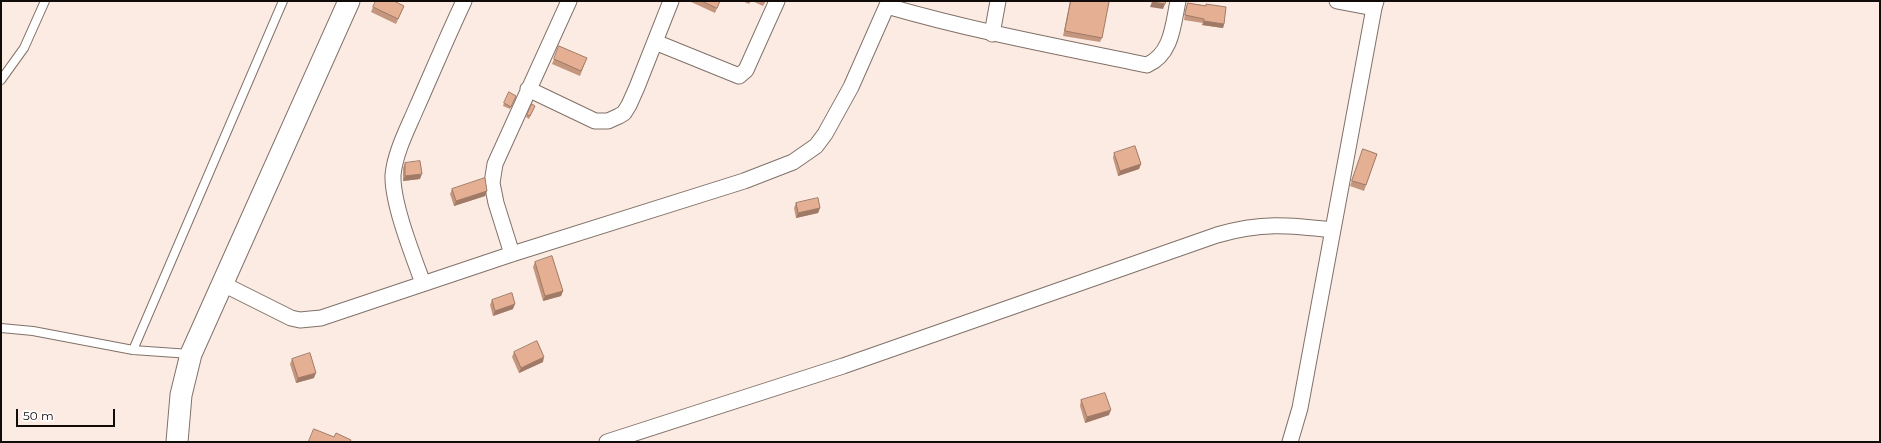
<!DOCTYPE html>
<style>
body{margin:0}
#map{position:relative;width:1881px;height:443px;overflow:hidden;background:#fcebe2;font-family:Montserrat,sans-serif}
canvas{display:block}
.frame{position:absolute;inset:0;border:2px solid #110b09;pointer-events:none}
.scale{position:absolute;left:16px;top:409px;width:99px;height:18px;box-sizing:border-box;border:2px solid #110b09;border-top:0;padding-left:5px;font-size:12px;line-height:14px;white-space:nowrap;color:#110b09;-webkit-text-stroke:3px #fff;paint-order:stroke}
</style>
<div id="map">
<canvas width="1881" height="443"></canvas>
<div class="frame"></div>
<div class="scale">50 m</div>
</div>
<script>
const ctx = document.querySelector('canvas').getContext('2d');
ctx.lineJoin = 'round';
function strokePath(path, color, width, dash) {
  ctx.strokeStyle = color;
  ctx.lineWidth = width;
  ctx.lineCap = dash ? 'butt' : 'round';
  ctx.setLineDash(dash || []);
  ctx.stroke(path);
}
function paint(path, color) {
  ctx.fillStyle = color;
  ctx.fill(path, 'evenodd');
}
const lane = new Path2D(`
 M 1,80 L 24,48 L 45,1
 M 1,328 L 33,331 L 133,350 L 190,354
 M 133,350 L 283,1`);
const street = new Path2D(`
 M 1337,1 L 1374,8 L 1376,1
 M 887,6 C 973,31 1060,47 1147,65 C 1172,54 1173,25 1178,1
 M 992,34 L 998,1
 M 655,42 L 739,76 L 746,70 L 777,1
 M 528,89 L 595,121 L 608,121 L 619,116 L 624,113 L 629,105 L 637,87 L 671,1
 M 512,254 L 496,203 L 492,183 L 495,164 L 569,1
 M 423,283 C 413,256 392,203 393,175 C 395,153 407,130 416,109 C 432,73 447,37 464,1
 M 223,284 L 291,318 L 300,320 L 321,318 L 512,254 L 744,181 L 793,162 L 816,146 L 825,134 L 851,87 L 889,1
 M 607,442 L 843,366 L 1217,235 C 1261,222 1289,225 1333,230
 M 1290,442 L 1300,408 L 1374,8`);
const secondary = new Path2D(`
 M 177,442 L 181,395 L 191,354 L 349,1`);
strokePath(lane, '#807169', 10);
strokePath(street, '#807169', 17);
strokePath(secondary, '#807169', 23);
strokePath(lane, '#fff', 8);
strokePath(street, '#fff', 15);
strokePath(secondary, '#fff', 21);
paint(new Path2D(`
 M 689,1 L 720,1 L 715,13 Z
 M 742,1 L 751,1 L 749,4 Z
 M 752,1 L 766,1 L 763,6 Z
 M 1070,1 L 1106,1 L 1102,38 L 1100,42 L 1063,36 Z
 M 1188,3 L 1206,6 L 1206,4 L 1224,24 L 1223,28 L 1202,25 L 1203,23 L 1184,20 L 1186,7 Z
 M 404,6 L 396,24 L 371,12 L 373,7 Z
 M 554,59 L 585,63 L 580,76 L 552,64 Z
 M 516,96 L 510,109 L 503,106 L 504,103 Z
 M 532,104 L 534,108 L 529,119 L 526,117 Z
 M 1363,149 L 1377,154 L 1364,191 L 1350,186 Z
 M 1114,153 L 1141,164 L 1139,169 L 1118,176 L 1113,158 Z
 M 405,163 L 420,179 L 403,181 L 403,168 Z
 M 452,189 L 487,191 L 485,196 L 454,206 L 450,194 Z
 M 796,203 L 820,208 L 818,213 L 796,218 L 794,208 Z
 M 535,262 L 563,291 L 561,296 L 543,301 L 533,267 Z
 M 492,300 L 513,309 L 493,316 L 490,305 Z
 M 514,352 L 543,362 L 519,373 L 512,357 Z
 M 292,359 L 314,378 L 296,383 L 290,364 Z
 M 1081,400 L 1109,415 L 1085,423 L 1080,406 Z`), '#c4967e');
paint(new Path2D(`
 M 1152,2 L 1165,4 L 1163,9 L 1150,7 Z
 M 1204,21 L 1224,24 L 1223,28 L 1202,25 Z
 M 1141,164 L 1139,169 L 1118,176 L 1120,171 Z
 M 422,174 L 420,179 L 403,181 L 405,176 Z
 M 487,191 L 485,196 L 454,206 L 456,201 Z
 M 820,208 L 818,213 L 796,218 L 798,213 Z
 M 563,291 L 561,296 L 543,301 L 545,296 Z
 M 515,304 L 513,309 L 493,316 L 495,311 Z
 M 544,357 L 543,362 L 519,373 L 521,368 Z
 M 316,373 L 314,378 L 296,383 L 298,378 Z
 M 1111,410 L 1109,415 L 1085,423 L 1087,417 Z`), '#a07a66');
const building = new Path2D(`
 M 376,1 L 394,1 L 404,6 L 398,19 L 373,7 Z
 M 702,1 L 720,1 L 717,8 Z
 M 1071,1 L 1106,1 L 1109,2 L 1102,38 L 1065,31 Z
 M 1152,1 L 1166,1 L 1165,4 L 1152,2 Z
 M 1188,3 L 1206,6 L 1206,4 L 1226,7 L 1224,24 L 1204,21 L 1204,19 L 1185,15 Z
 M 559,46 L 587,58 L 581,71 L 554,59 Z
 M 509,92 L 516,96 L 511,107 L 504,103 Z
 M 532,104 L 535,106 L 530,116 L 527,115 Z
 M 1135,146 L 1141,164 L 1120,171 L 1114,153 Z
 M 1363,149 L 1377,154 L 1366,185 L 1352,181 Z
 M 420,161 L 422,174 L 405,176 L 405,163 Z
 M 485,178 L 487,191 L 456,201 L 452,189 Z
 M 818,198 L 820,208 L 798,213 L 796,203 Z
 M 552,256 L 563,291 L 545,296 L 535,262 Z
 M 512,293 L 515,304 L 495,311 L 492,300 Z
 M 537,341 L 544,357 L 521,368 L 514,352 Z
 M 310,353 L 316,373 L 298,378 L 292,359 Z
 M 1105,393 L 1111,410 L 1087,417 L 1081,400 Z
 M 314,429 L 334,437 L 336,433 L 351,440 L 350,442 L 312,442 L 309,441 Z`);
paint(building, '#e4af92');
strokePath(building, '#a07a66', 1);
</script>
